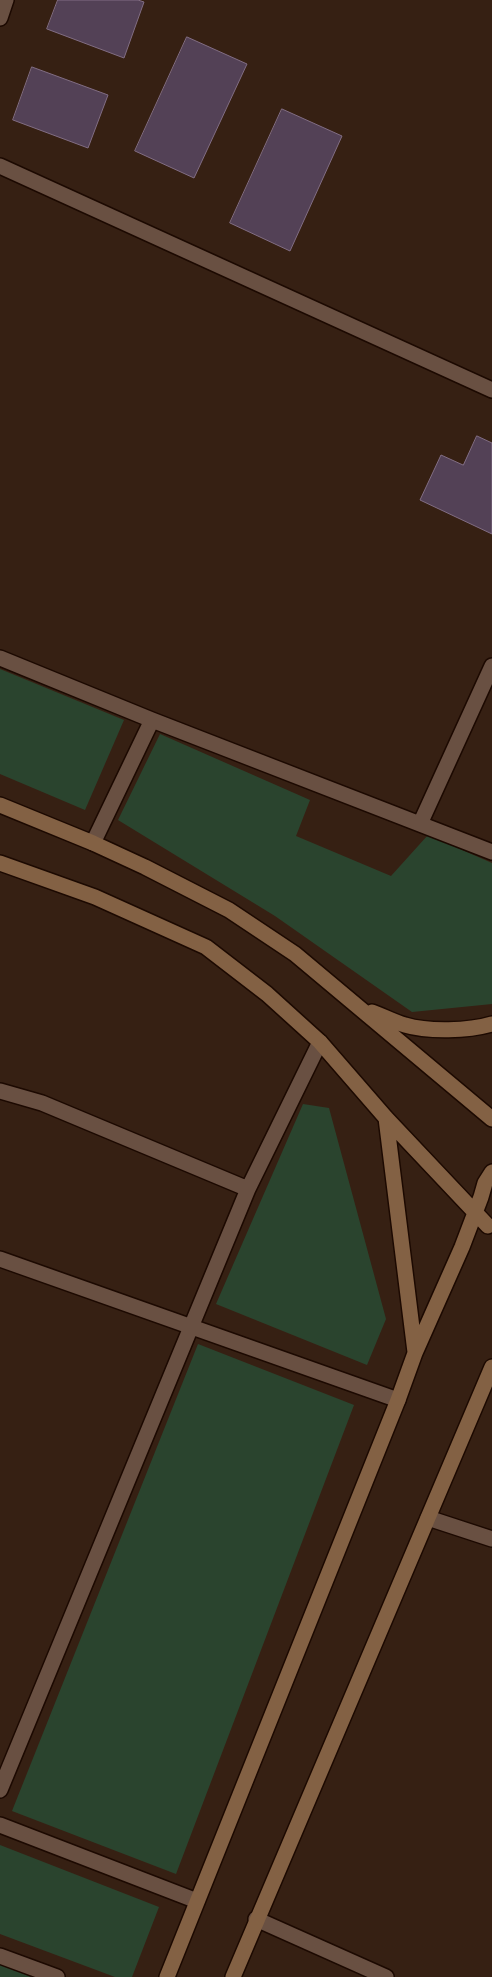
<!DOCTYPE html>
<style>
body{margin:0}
canvas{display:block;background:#362013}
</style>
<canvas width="492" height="1977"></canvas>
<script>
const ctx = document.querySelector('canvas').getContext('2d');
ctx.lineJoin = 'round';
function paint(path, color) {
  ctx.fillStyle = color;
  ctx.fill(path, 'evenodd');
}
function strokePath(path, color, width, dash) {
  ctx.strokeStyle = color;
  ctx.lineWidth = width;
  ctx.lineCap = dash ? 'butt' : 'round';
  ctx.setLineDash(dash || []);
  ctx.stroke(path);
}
paint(new Path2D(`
 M 0,669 L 124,720 L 85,810 L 0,774 Z
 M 160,734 L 310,800 L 296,836 L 391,876 L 428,835 L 492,863 L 492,1004 L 412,1012 L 275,916 L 118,820 Z
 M 303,1104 L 329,1108 L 386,1319 L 367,1365 L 216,1304 Z
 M 198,1344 L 354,1405 L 176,1874 L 12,1811 Z
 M 0,1845 L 159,1907 L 132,1977 L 115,1977 L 0,1934 Z
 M 0,1964 L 32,1977 L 0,1977 Z`), '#2a442e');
const building = new Path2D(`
 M 58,0 L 138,0 L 144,2 L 124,58 L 47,29 Z
 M 187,37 L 247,64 L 194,178 L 135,151 Z
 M 32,67 L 108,95 L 88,148 L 13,120 Z
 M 282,109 L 342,136 L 290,251 L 230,223 Z
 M 477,436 L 492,443 L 492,534 L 420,500 L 441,455 L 463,465 Z`);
paint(building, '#534156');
strokePath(building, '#816d83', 1);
const street = new Path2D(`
 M 0,18 L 6,0
 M 0,166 L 492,390
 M 0,658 L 152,720 L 492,852
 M 420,824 L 492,666
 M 93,843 L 152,720
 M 0,1091 L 42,1103 L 248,1189
 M 0,1259 L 398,1400
 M 428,1518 L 492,1539
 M 0,1790 L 248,1189 L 320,1042
 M 0,1825 L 197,1901
 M 256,1919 L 386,1977
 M 0,1956 L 57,1977`);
const secondary = new Path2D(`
 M 0,805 L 93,843 L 145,867 L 229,910 L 295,954 L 492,1119
 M 0,863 L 95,897 L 206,947 L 267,994 L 320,1042 L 386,1118 L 488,1226
 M 372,1012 C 383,1016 394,1022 405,1025 C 428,1032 469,1031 492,1024
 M 386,1118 L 415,1352
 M 167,1977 L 398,1400 L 415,1353 L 462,1247 L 481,1197 L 485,1183 L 492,1172
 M 233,1977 L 492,1367`);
strokePath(street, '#1c0901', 18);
strokePath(secondary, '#1c0901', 18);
strokePath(street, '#695042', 15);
strokePath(secondary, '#836144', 15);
</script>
